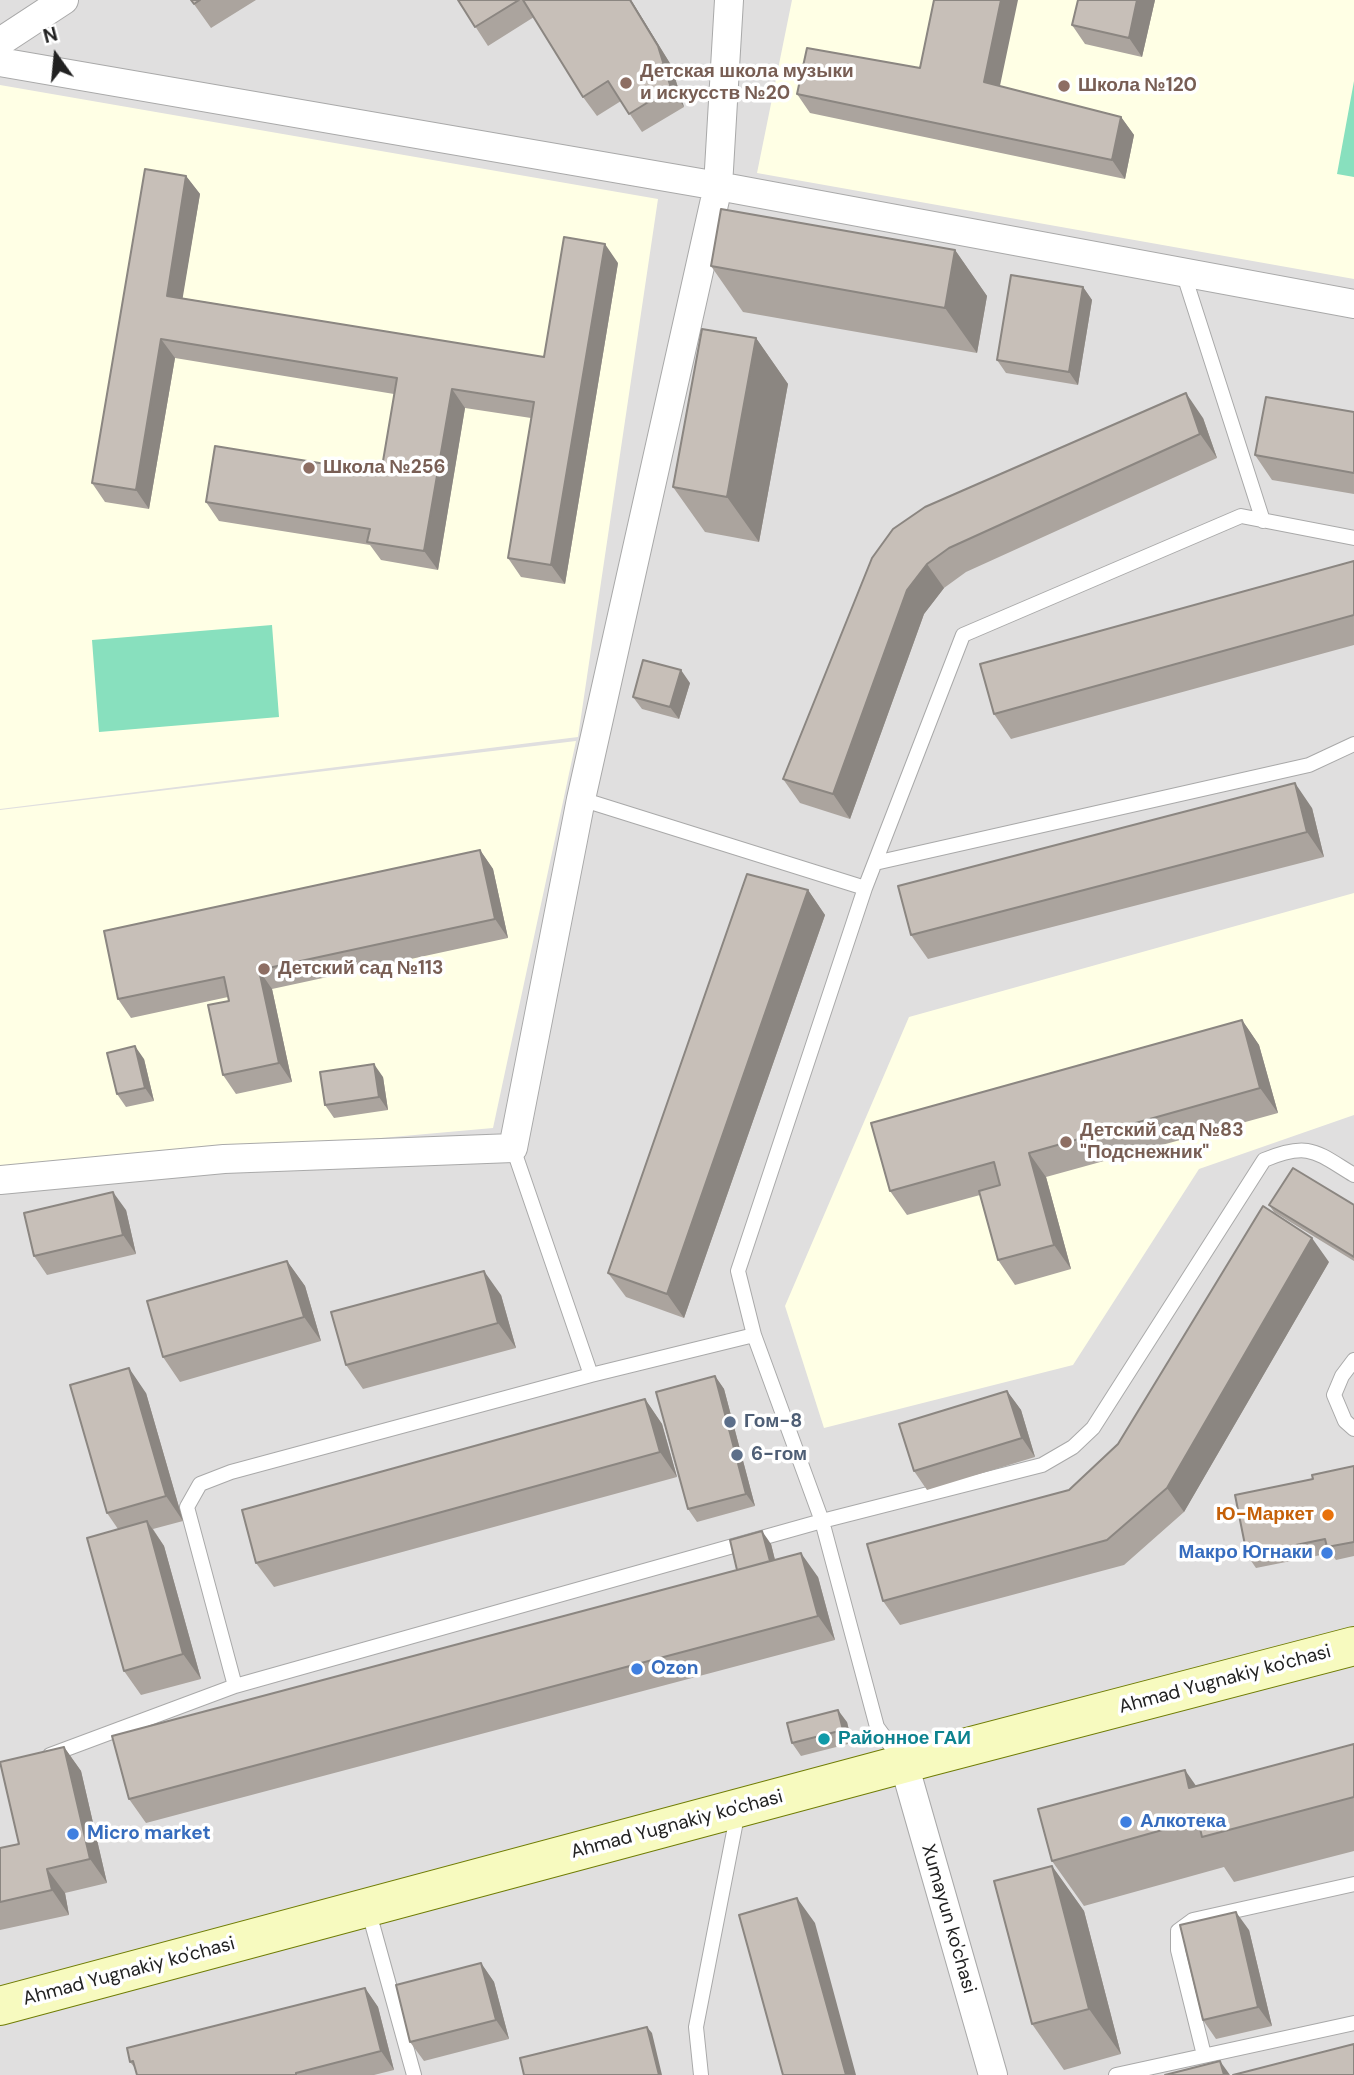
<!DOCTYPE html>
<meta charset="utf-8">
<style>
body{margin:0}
#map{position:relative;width:1354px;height:2075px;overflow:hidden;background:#f2efe9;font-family:"DM Sans",sans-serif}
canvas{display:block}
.north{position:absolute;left:21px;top:21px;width:70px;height:70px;-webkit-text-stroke:5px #fff;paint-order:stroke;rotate:345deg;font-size:19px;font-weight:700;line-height:28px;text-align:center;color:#222}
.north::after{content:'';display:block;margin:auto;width:24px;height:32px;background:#222;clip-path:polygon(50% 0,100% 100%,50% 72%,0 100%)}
</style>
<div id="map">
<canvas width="1354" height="2075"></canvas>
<div class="north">N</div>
</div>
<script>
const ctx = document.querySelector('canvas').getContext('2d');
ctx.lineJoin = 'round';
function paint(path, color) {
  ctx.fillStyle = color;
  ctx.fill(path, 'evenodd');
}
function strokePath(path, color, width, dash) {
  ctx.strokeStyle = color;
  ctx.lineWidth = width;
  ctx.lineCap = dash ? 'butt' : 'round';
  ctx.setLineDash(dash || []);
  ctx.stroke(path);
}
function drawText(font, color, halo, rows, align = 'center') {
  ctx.font = font + ' "DM Sans",sans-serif';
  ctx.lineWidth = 7;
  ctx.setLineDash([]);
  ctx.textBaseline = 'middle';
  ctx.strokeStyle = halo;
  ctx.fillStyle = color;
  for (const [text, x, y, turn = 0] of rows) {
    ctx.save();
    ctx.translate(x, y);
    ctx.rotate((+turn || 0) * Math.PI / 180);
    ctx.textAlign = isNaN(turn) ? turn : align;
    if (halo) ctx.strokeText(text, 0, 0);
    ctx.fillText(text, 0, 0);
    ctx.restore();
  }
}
paint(new Path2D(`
 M 0,0 L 1354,0 L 1354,2075 L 0,2075 Z`), '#e0dfdf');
paint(new Path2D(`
 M 792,0 L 1354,0 L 1354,279 L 757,173 Z
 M 0,85 L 658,199 L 578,737 L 0,809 Z
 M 576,741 L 493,1128 L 0,1172 L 0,810 Z
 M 1354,893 L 1354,1115 L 1199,1169 L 1073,1365 L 824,1428 L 785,1306 L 909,1017 Z`), '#ffffe5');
paint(new Path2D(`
 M 1354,81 L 1354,177 L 1337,174 Z
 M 272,625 L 279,717 L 99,732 L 92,640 Z`), '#88e0be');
const lane = new Path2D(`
 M 1183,272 L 1263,521
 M 581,799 L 865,888
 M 875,863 L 1309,765 L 1354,744
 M 513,1148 L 591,1375
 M 1354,1360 L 1342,1376 L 1334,1395 L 1345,1421 L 1354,1429
 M 235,1686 L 187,1507 L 200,1484 L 231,1472 L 591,1375 L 754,1335
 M 50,1755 L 235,1686 L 822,1521 L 1042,1465 L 1073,1447 L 1093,1428 L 1264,1160 C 1309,1141 1316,1152 1354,1175
 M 902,1761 L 877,1727 L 822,1521 L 754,1335 L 738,1271 L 865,888 L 963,635 L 1241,516 L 1354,538
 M 368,1909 L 414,2075
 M 1204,2055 L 1178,1950 L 1178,1931 L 1193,1920 L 1354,1884
 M 701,2075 L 696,2027 L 738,1811
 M 1116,2075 L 1354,2023`);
const street = new Path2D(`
 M 0,42 L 64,0
 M 0,62 L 718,186 L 1354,304
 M 0,1180 L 224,1159 L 513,1148 L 581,799 L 718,186 L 729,0
 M 904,1764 L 993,2075`);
const secondary = new Path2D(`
 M 0,2006 L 929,1757 L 1354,1646`);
strokePath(lane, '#a9a9a9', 16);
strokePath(street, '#a9a9a9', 30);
strokePath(secondary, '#707d05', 40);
strokePath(lane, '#fff', 14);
strokePath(street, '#fff', 28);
strokePath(secondary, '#f7fabf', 38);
paint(new Path2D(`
 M 191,0 L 256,0 L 211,28 Z
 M 458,0 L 631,0 L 671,65 L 684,107 L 642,132 L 621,101 L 597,116 L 583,97 L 534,17 L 488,46 Z
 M 1155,0 L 1142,57 L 1085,44 L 1072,25 Z
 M 1000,86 L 1121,117 L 1134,135 L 1125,179 L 810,113 L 797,94 Z
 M 186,176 L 200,194 L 182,298 L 544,357 L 618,263 L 565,584 L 521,577 L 508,558 L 531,418 L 465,408 L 438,570 L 381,560 L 370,545 L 219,521 L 206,502 L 381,473 L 394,394 L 175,358 L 149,509 L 105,502 L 92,483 Z
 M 955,250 L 987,296 L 977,353 L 743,312 L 711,266 Z
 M 1083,287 L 1092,300 L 1078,385 L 1006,373 L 997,360 Z
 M 756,338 L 788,384 L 759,542 L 705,532 L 673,487 Z
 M 1354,412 L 1354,494 L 1272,480 L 1255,455 Z
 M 1203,418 L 1217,458 L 966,572 L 944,588 L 924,614 L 850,819 L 800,803 L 783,779 L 872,558 Z
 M 1354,561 L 1354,645 L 1011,739 L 994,714 Z
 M 690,683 L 679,719 L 642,709 L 633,697 Z
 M 1312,808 L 1324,857 L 928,959 L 911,935 Z
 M 480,850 L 493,869 L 508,938 L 272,989 L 292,1082 L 236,1094 L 223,1075 L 229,1001 L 228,997 L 131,1018 L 118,999 Z
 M 808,890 L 825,915 L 684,1318 L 626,1297 L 608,1273 Z
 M 1242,1020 L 1259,1045 L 1278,1113 L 1046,1177 L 1071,1269 L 1015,1285 L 998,1260 L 980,1195 L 907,1215 L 890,1191 Z
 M 144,1059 L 154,1101 L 126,1107 L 117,1094 Z
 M 383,1077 L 388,1110 L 334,1118 L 325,1105 Z
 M 1269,1205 L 1354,1205 L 1354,1261 L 1274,1212 Z
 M 126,1210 L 136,1254 L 47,1275 L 34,1256 Z
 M 287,1261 L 305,1286 L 321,1341 L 180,1382 L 163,1357 Z
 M 1329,1262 L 1184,1512 L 1124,1565 L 900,1625 L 883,1601 L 1069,1490 Z
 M 501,1295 L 516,1348 L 363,1389 L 346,1365 Z
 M 715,1376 L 724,1389 L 755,1506 L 697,1522 L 688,1509 Z
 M 1007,1391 L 1021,1410 L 1035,1457 L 927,1490 L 914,1471 Z
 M 146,1393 L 183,1521 L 153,1529 L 164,1546 L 201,1679 L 141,1695 L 124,1671 L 118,1529 L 107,1513 Z
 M 645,1399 L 662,1424 L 677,1477 L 274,1587 L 256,1563 Z
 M 1354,1466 L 1354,1556 L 1336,1560 L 1331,1553 L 1256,1568 L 1247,1555 L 1313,1479 Z
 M 771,1544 L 775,1560 L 818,1577 L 835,1640 L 146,1823 L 129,1799 L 737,1570 Z
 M 847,1722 L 852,1743 L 801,1756 L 792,1743 Z
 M 1354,1744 L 1354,1851 L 1234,1882 L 1224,1867 L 1084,1906 L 1052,1861 L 1196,1786 Z
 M 64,1747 L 81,1771 L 107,1883 L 65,1893 L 69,1915 L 0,1930 L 0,1848 L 19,1844 Z
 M 1052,1866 L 1084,1911 L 1121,2054 L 1064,2070 L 1032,2024 Z
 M 1249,1930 L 1272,2026 L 1216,2039 L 1203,2020 Z
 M 481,1963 L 494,1982 L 509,2039 L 424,2061 L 410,2042 Z
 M 365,1988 L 378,2007 L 394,2070 L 374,2075 L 137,2075 L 135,2068 L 130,2062 Z`), '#aba49e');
paint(new Path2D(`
 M 630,0 L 631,0 L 671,65 L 684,107 L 671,88 Z
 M 1001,0 L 1018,0 L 997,100 L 984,82 Z
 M 1137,0 L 1155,0 L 1142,57 L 1129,38 Z
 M 1121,117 L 1134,135 L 1125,179 L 1112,160 Z
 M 186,176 L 200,194 L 180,314 L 167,296 Z
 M 605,244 L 618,263 L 565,584 L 551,565 Z
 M 955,250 L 987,296 L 977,353 L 945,308 Z
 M 1083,287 L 1092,300 L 1078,385 L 1069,372 Z
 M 756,338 L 788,384 L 759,542 L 727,497 Z
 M 161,339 L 175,358 L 149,509 L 136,490 Z
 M 452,389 L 465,408 L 438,570 L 424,551 Z
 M 1186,393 L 1203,418 L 1217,458 L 1200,434 Z
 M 927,564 L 944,588 L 924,614 L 850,819 L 833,794 L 907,590 Z
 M 681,670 L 690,683 L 679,719 L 670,707 Z
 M 1295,783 L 1312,808 L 1324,857 L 1307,832 Z
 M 480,850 L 493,869 L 508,938 L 495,919 Z
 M 808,890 L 825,915 L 684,1318 L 667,1294 Z
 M 259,970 L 272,989 L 292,1082 L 279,1063 Z
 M 1242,1020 L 1259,1045 L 1278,1113 L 1260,1088 Z
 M 135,1046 L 144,1059 L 154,1101 L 145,1088 Z
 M 374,1064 L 383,1077 L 388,1110 L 379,1097 Z
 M 1029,1153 L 1046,1177 L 1071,1269 L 1054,1245 Z
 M 113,1192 L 126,1210 L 136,1254 L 123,1235 Z
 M 1312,1238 L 1329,1262 L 1184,1512 L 1167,1488 Z
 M 287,1261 L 305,1286 L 321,1341 L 304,1317 Z
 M 484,1271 L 501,1295 L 516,1348 L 498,1323 Z
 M 129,1368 L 146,1393 L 183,1521 L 166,1496 Z
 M 715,1376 L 724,1389 L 755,1506 L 746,1494 Z
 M 1007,1391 L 1021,1410 L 1035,1457 L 1022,1438 Z
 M 645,1399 L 662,1424 L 677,1477 L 660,1452 Z
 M 147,1521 L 164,1546 L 201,1679 L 183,1654 Z
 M 762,1531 L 771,1544 L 780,1580 L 771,1568 Z
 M 801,1553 L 818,1577 L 835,1640 L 818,1616 Z
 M 838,1710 L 847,1722 L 852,1743 L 843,1730 Z
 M 64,1747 L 81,1771 L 107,1883 L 90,1859 Z
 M 1185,1770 L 1217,1816 L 1221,1833 L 1189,1788 Z
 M 1052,1866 L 1084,1911 L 1121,2054 L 1089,2009 Z
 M 47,1869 L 65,1893 L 69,1915 L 52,1890 Z
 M 797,1898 L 815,1923 L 856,2075 L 846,2075 Z
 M 1236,1912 L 1249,1930 L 1272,2026 L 1258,2007 Z
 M 481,1963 L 494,1982 L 509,2039 L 496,2020 Z
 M 365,1988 L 378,2007 L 394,2070 L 381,2051 Z
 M 647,2027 L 652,2033 L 662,2075 L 659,2075 Z
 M 1220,2061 L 1230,2075 L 1224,2075 Z`), '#8b8681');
const building = new Path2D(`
 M 191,0 L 200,0 L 194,4 Z
 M 458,0 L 519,0 L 475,27 Z
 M 523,0 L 630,0 L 658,46 L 671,88 L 629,114 L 608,81 L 583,97 Z
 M 934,0 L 1001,0 L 984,82 L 1121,117 L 1112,160 L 797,94 L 807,48 L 920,68 Z
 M 1078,0 L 1137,0 L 1129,38 L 1072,25 Z
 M 145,169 L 186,176 L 167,296 L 544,357 L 564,237 L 605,244 L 551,565 L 508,558 L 534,402 L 452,389 L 424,551 L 367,542 L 370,529 L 206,502 L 215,446 L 381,473 L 397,378 L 161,339 L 136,490 L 92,483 Z
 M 721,209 L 955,250 L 945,308 L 711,266 Z
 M 1011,275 L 1083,287 L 1069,372 L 997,360 Z
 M 702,329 L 756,338 L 727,497 L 673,487 Z
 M 1186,393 L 1200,434 L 949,548 L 927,564 L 907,590 L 833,794 L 783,779 L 872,558 L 893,529 L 925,507 Z
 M 1266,397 L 1354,412 L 1354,473 L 1255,455 Z
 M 1354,561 L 1354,615 L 994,714 L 980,664 Z
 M 643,660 L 681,670 L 670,707 L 633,697 Z
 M 1295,783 L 1307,832 L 911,935 L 898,886 Z
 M 480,850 L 495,919 L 259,970 L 279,1063 L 223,1075 L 208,1005 L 229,1001 L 224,977 L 118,999 L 104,931 Z
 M 747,874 L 808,890 L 667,1294 L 608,1273 Z
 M 1242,1020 L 1260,1088 L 1029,1153 L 1054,1245 L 998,1260 L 979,1191 L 1000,1185 L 994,1162 L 890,1191 L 871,1123 Z
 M 135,1046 L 145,1088 L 117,1094 L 107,1053 Z
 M 374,1064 L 379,1097 L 325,1105 L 320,1072 Z
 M 1293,1168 L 1354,1205 L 1354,1257 L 1269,1205 Z
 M 113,1192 L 123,1235 L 34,1256 L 24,1213 Z
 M 1263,1206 L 1312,1238 L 1167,1488 L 1107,1540 L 883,1601 L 867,1544 L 1069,1490 L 1118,1444 Z
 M 287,1261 L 304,1317 L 163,1357 L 147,1301 Z
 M 484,1271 L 498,1323 L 346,1365 L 331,1312 Z
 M 129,1368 L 166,1496 L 107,1513 L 70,1385 Z
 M 715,1376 L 746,1494 L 688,1509 L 656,1392 Z
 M 1007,1391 L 1022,1438 L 914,1471 L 899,1424 Z
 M 645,1399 L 660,1452 L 256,1563 L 242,1510 Z
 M 1354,1466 L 1354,1542 L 1327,1547 L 1325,1539 L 1247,1555 L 1235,1495 L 1313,1479 L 1312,1475 Z
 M 147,1521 L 183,1654 L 124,1671 L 87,1538 Z
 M 762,1531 L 770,1561 L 737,1570 L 730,1540 Z
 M 801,1553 L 818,1616 L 129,1799 L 112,1736 Z
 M 838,1710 L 843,1730 L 792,1743 L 787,1723 Z
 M 1354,1744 L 1354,1797 L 1202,1837 L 1198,1820 L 1052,1861 L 1038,1809 L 1185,1770 L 1189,1788 Z
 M 64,1747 L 90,1859 L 47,1869 L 52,1890 L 0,1902 L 0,1848 L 19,1844 L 0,1762 Z
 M 1052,1866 L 1089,2009 L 1032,2024 L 994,1881 Z
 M 797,1898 L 846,2075 L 783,2075 L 739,1915 Z
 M 1236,1912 L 1258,2007 L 1203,2020 L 1180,1925 Z
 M 481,1963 L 496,2020 L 410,2042 L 396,1985 Z
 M 365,1988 L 381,2051 L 296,2073 L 296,2075 L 137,2075 L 133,2061 L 130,2062 L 127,2048 Z
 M 647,2027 L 659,2075 L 524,2075 L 520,2058 Z
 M 1354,2044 L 1354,2075 L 1233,2075 Z
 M 1220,2061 L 1224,2075 L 1165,2075 Z`);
paint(building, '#c7bfb8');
strokePath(building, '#8b8681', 2);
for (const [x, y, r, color] of [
 [626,83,7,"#8d6e63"],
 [1064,86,7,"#8d6e63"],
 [309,468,7,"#8d6e63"],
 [264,969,7,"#8d6e63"],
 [1066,1142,7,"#8d6e63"],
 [730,1422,7,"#5c6f8a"],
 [737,1455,7,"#5c6f8a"],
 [1328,1515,7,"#e8710a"],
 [1327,1553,7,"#3f7fe0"],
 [637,1669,7,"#3f7fe0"],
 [824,1739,7,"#0f9aa8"],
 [1126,1822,7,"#3f7fe0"],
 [73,1834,7,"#3f7fe0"]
]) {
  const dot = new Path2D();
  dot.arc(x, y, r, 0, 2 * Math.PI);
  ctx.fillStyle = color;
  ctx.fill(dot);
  strokePath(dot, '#fff', 2.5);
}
drawText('bold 19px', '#785e54', '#fff', [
 ["Детская школа музыки",640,72],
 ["и искусств №20",640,94],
 ["Школа №120",1078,86],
 ["Школа №256",323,468],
 ["Детский сад №113",278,969],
 ["Детский сад №83",1080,1131],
 ["\"Подснежник\"",1080,1153]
], 'left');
drawText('bold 19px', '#4e5e75', '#fff', [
 ["Гом-8",744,1422],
 ["6-гом",751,1455]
], 'left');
drawText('bold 19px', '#c56008', '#fff', [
 ["Ю-Маркет",1314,1515]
], 'right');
drawText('bold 19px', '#366cbe', '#fff', [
 ["Макро Югнаки",1313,1553,"right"],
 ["Ozon",651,1669],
 ["Алкотека",1140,1822],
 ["Micro market",87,1834]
], 'left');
drawText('19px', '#222', '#fff', [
 ["Ahmad Yugnakiy ko'chasi",1225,1680,-15],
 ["Ahmad Yugnakiy ko'chasi",677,1825,-15],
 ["Xumayun ko'chasi",948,1919,74],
 ["Ahmad Yugnakiy ko'chasi",129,1972,-15]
]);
drawText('bold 19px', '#0d838f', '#fff', [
 ["Районное ГАИ",838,1739]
], 'left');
</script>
